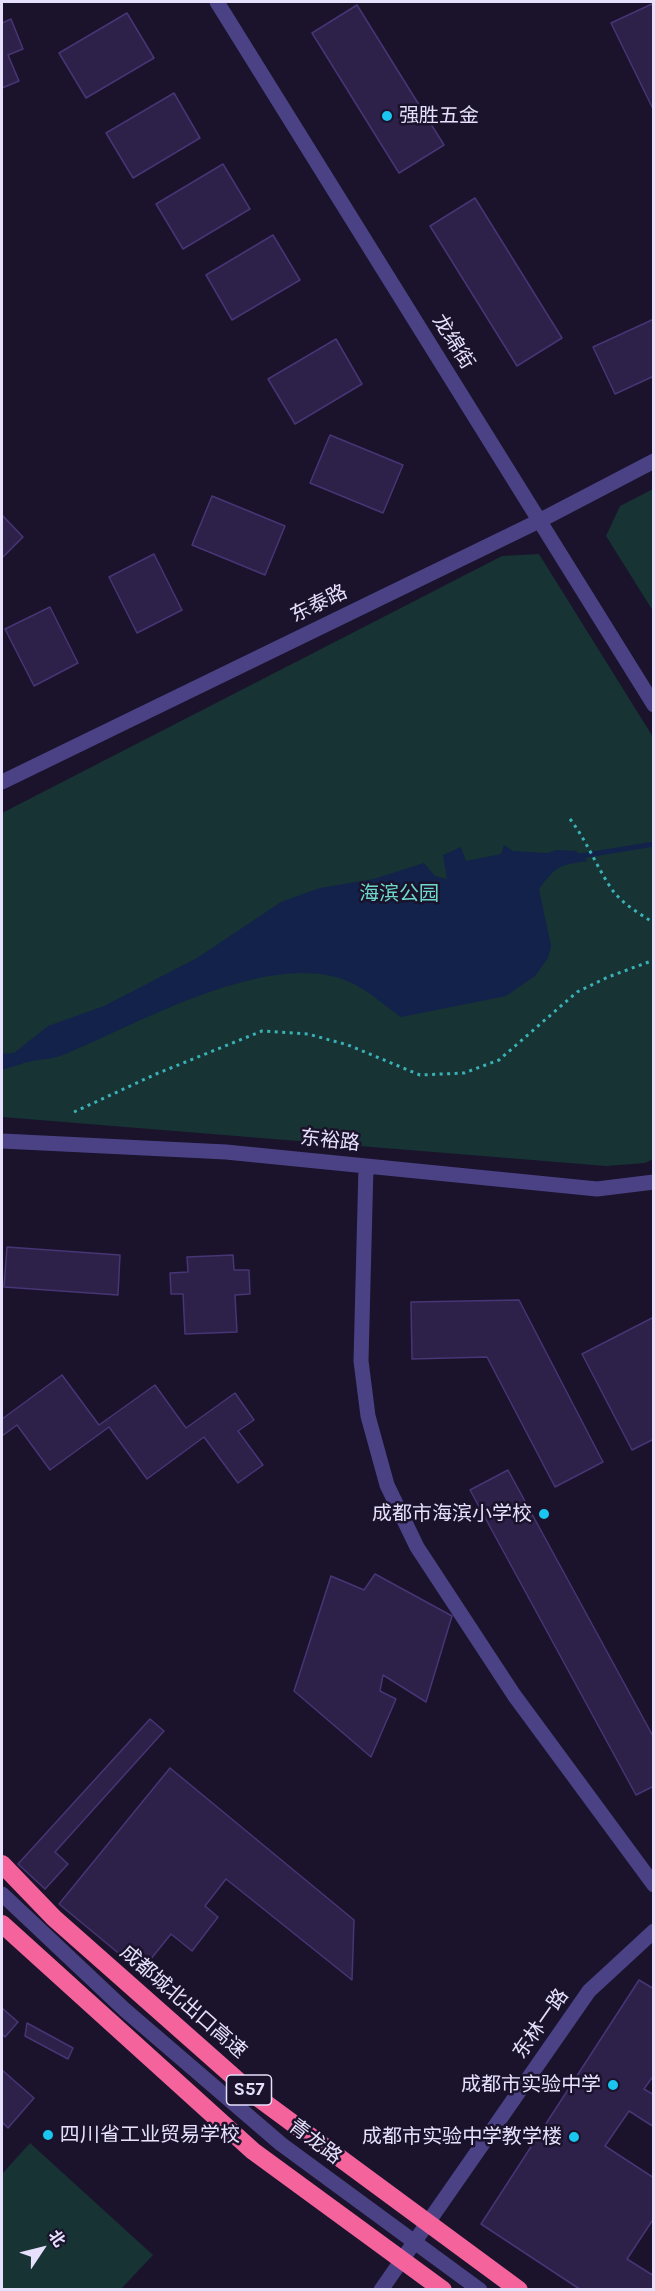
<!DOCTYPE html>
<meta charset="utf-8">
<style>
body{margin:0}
#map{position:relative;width:655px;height:2291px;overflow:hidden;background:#1a132b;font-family:Karla,"Noto Sans SC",sans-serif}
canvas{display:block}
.frame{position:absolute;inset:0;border:3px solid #e6e0fd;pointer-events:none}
.north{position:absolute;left:12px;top:2219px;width:60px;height:60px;-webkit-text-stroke:4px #1a132b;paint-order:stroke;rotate:55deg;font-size:16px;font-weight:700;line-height:24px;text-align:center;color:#e6e0fd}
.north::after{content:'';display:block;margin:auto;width:21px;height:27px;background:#e6e0fd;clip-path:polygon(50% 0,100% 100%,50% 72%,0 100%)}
</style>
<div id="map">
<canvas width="655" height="2291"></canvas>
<div class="frame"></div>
<div class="north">北</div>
</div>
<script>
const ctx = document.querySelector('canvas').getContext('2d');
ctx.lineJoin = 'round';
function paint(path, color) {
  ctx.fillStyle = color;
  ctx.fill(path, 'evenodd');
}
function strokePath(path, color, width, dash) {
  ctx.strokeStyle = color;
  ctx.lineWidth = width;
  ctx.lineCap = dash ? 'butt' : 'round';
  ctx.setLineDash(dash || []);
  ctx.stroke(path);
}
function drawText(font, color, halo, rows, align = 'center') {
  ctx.font = font + ' Karla,"Noto Sans SC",sans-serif';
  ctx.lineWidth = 5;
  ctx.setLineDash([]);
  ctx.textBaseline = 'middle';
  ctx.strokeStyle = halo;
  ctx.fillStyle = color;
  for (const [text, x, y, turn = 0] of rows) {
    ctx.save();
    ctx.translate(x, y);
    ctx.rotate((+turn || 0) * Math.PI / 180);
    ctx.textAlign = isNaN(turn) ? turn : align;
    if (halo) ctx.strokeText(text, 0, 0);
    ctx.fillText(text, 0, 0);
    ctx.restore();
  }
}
paint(new Path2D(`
 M 653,489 L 653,611 L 606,536 L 620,506 Z
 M 539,554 L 653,737 L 653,1159 L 645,1163 L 606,1166 L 2,1117 L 2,813 L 502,556 Z
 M 30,2143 L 153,2255 L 121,2289 L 2,2289 L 2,2174 Z`), '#173334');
paint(new Path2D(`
 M 504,845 L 513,851 L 547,853 L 557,850 L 576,851 L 588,861 C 559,865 557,865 539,889 L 551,946 L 548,958 L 535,976 L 506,996 L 401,1017 C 385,1006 369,991 352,983 C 273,945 136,1025 63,1055 C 54,1059 42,1059 32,1061 C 22,1063 12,1067 2,1070 L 2,1054 L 14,1053 L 48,1026 L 104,1006 L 197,958 L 281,902 L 320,888 L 374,879 L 424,863 L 435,876 L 447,879 L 443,855 L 461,847 L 466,861 L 501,854 Z`), '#12224b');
strokePath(new Path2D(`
 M 575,857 L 654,844`), '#12224b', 5);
const building = new Path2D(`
 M 654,3 L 654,111 L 611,23 Z
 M 357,5 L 444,145 L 399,173 L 312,33 Z
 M 127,13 L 154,58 L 86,98 L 59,53 Z
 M 11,19 L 23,49 L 8,55 L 19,81 L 2,88 L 2,23 Z
 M 174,93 L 200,138 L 133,178 L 106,133 Z
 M 223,164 L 250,209 L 183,249 L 156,204 Z
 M 475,198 L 562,338 L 517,366 L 430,226 Z
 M 273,235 L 300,280 L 232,320 L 206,275 Z
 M 654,319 L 654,376 L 615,394 L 593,347 Z
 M 336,339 L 362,384 L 295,424 L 268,379 Z
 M 330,435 L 403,465 L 383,513 L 310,483 Z
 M 212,496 L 285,526 L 265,575 L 192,545 Z
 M 2,515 L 23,537 L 2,558 Z
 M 154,554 L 182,610 L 137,633 L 109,577 Z
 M 50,607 L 78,663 L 34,686 L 5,629 Z
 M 7,1247 L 120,1255 L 118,1295 L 4,1287 Z
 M 233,1255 L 234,1270 L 249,1270 L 250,1294 L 235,1295 L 237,1332 L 185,1334 L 183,1294 L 171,1294 L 170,1273 L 188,1272 L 187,1257 Z
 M 519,1300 L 603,1462 L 555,1487 L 487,1357 L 412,1359 L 411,1302 Z
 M 654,1317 L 654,1439 L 632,1450 L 582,1354 Z
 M 62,1375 L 99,1425 L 155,1385 L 186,1428 L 235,1393 L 254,1420 L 238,1431 L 263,1465 L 238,1483 L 204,1437 L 147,1479 L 109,1427 L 50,1470 L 17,1425 L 2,1436 L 2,1419 Z
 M 508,1470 L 654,1738 L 654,1786 L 636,1795 L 470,1490 Z
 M 375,1574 L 452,1616 L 426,1702 L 383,1675 L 380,1691 L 396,1699 L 371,1757 L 294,1691 L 331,1576 L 364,1590 Z
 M 150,1719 L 164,1731 L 55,1852 L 68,1864 L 45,1889 L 18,1864 Z
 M 170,1768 L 354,1920 L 352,1980 L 226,1879 L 205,1906 L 218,1917 L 192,1951 L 171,1934 L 142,1970 L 176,1997 L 174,1999 L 59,1904 Z
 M 639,1980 L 654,1989 L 654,2075 L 644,2089 L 654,2095 L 654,2127 L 629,2111 L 605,2146 L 654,2178 L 654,2218 L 627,2259 L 654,2276 L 654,2290 L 581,2290 L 481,2224 Z
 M 2,2008 L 18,2022 L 5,2037 L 2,2034 Z
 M 27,2023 L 73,2048 L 68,2059 L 25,2036 Z
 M 2,2070 L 34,2098 L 8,2128 L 2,2122 Z`);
paint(building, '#2d214a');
strokePath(building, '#473575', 1.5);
strokePath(new Path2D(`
 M 570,819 C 587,841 597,868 613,891 C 623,904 640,914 654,923
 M 74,1112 L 156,1074 L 262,1031 L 308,1034 L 348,1045 L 420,1075 L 464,1073 L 499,1060 L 577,992 L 608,977 L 654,960`), '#3ab1b6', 3, [3, 4.5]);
strokePath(new Path2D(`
 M 217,2 L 654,705
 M 2,782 L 539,521 L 654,461
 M 2,1141 L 226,1152 L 597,1189 L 654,1182
 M 366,1166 L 361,1361 L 368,1416 L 387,1485 L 417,1547 L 514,1695 L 654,1885
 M 2,1894 L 125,2010 L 281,2144 L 480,2290
 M 381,2290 L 589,1991 L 654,1931`), '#4b4286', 15);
strokePath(new Path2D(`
 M 2,1864 L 54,1918 L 253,2094 L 519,2290
 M 2,1924 L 253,2151 L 443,2290`), '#f4639b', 18);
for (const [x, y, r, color] of [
 [387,116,6,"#1ac5ef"],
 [544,1514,6,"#1ac5ef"],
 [613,2085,6,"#1ac5ef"],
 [48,2135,6,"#1ac5ef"],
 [574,2137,6,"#1ac5ef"]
]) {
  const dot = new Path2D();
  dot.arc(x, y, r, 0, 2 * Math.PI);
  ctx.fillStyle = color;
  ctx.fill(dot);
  strokePath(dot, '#1a132b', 2);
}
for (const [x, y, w] of [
 [249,2090,45]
]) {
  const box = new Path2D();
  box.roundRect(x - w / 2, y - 15, w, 30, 4.5);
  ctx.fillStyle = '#1a132b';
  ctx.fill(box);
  strokePath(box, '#e6e0fd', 1.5);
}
drawText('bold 18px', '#e6e0fd', null, [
 ["S57",249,2090]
]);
drawText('20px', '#e6e0fd', '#1a132b', [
 ["强胜五金",399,116,"left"],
 ["成都市海滨小学校",532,1514],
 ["成都市实验中学",601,2085],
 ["四川省工业贸易学校",60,2135,"left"],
 ["成都市实验中学教学楼",562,2137]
], 'right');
drawText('20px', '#e6e0fd', '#1a132b', [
 ["龙绵街",453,342,58],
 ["东泰路",319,604,-26],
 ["东裕路",330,1141,6],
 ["成都城北出口高速",183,2002,41],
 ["东林一路",541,2024,-55],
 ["青龙路",315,2142,37]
]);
drawText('20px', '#6fd9c9', '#1a132b', [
 ["海滨公园",399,894]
]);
</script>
